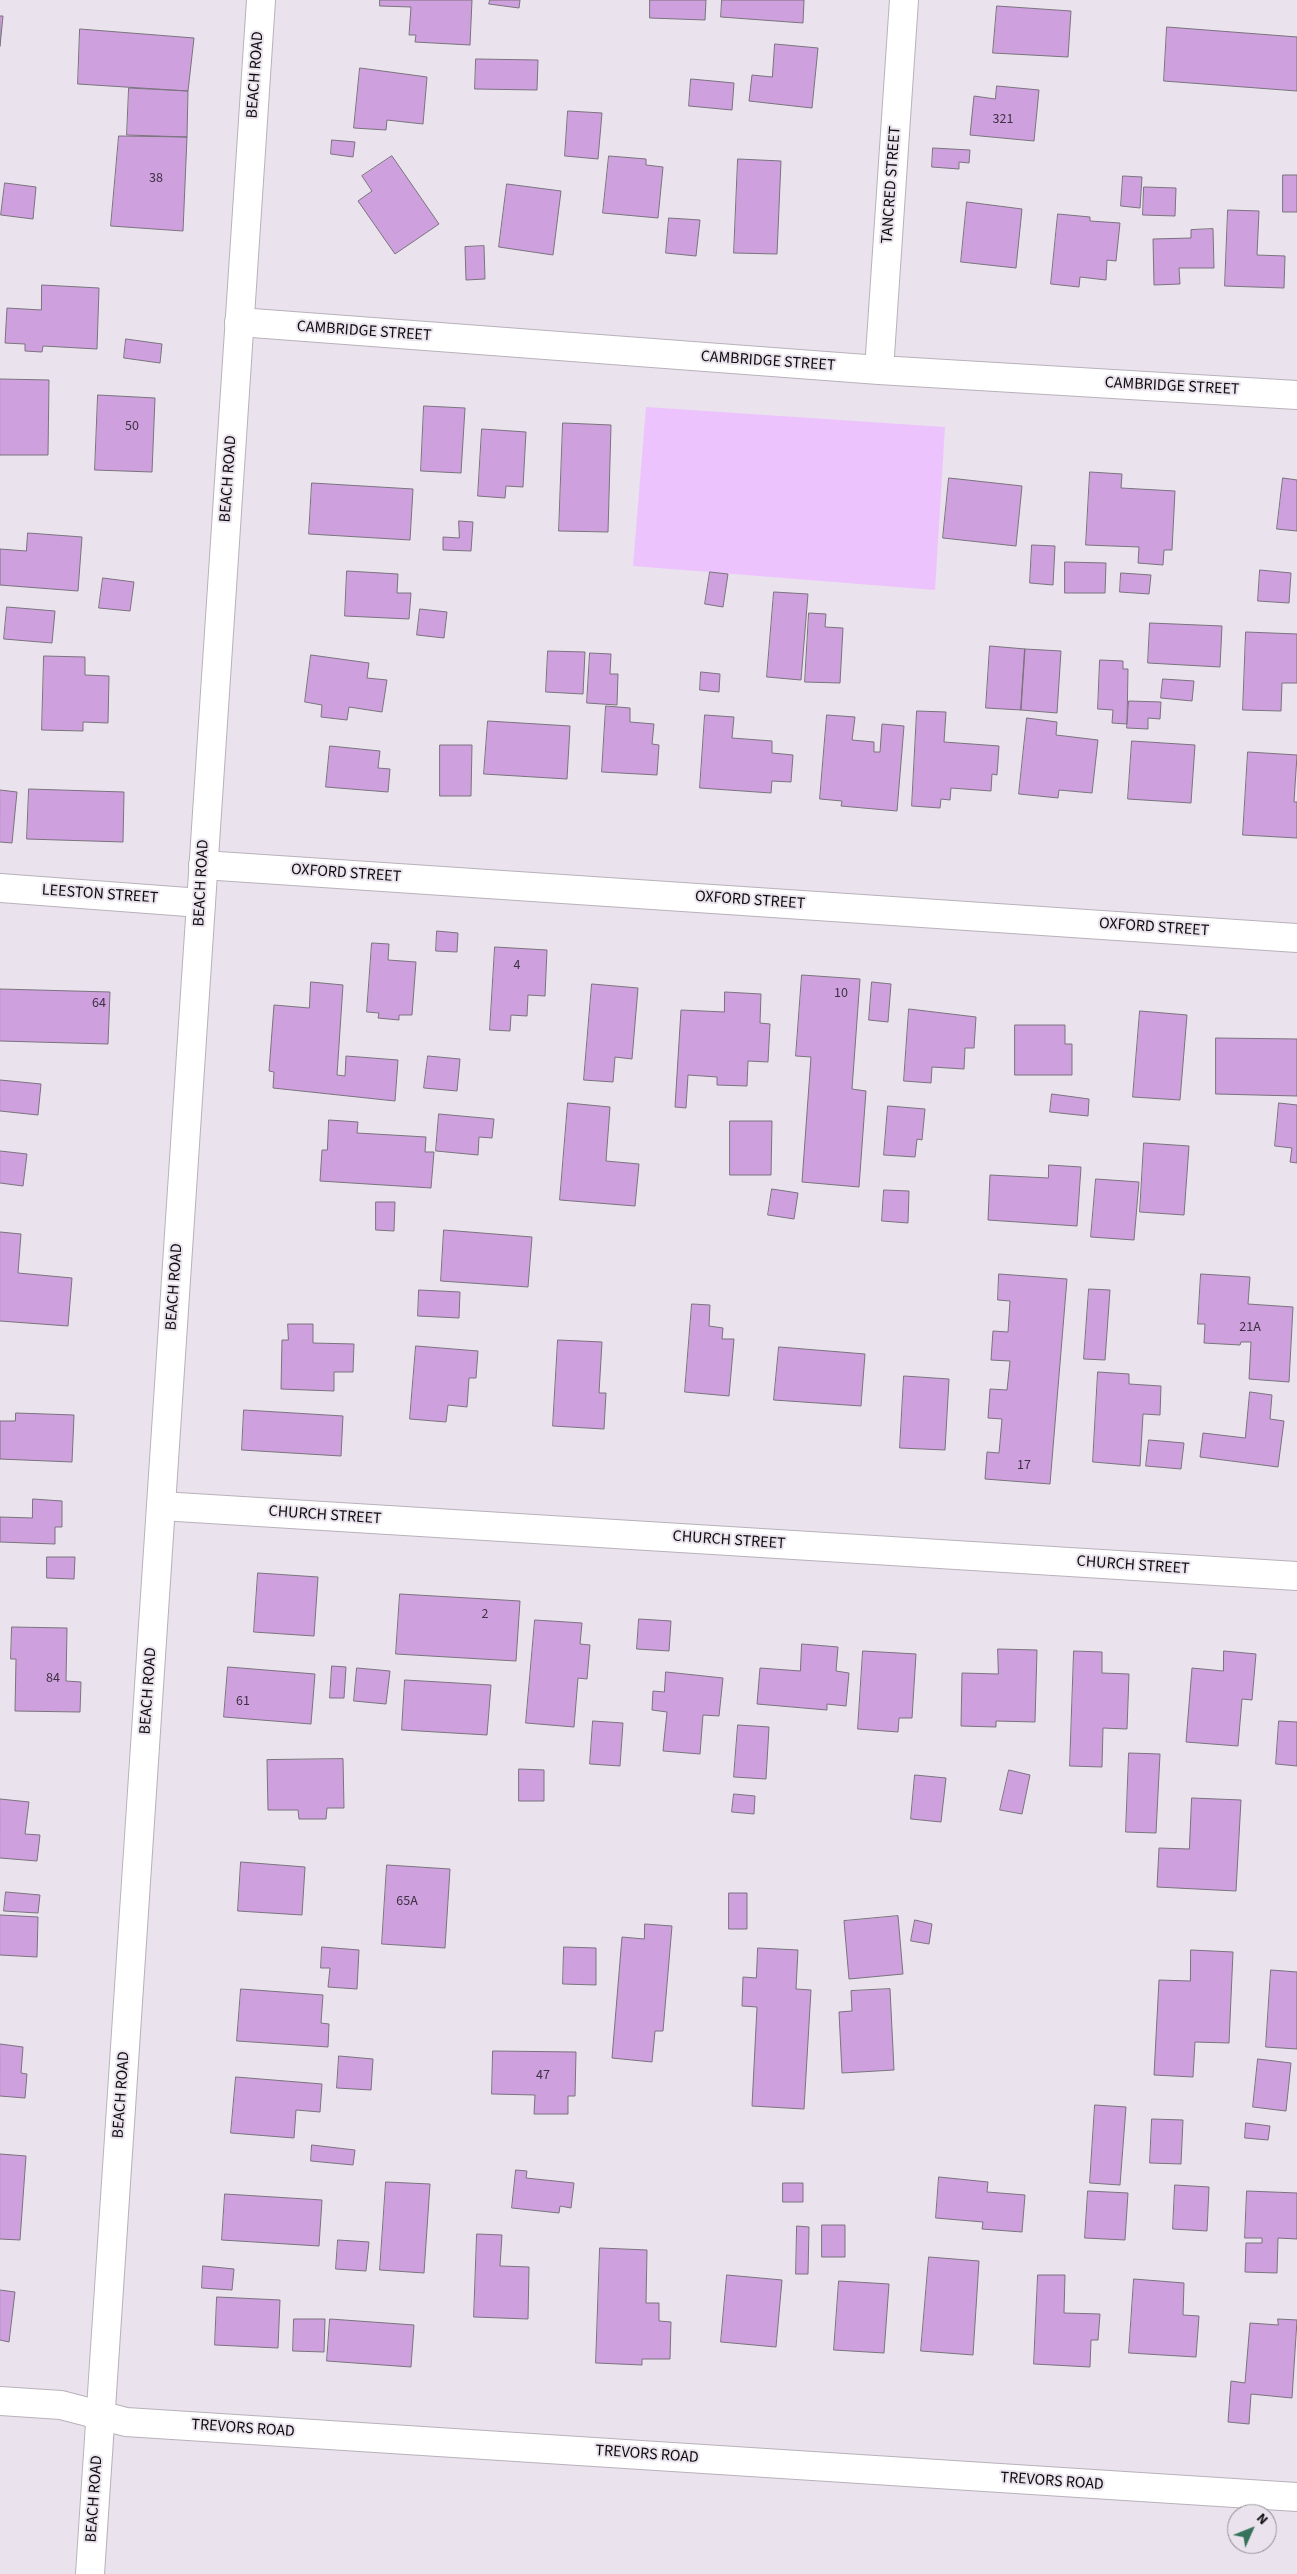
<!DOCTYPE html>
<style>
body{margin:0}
#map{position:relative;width:1297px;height:2574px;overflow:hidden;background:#eae2ec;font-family:"Source Sans 3",sans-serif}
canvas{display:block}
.north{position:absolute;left:1227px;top:2504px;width:50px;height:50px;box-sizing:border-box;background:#eae2ec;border:1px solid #928c94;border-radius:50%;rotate:46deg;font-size:14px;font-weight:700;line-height:20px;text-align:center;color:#0e0c0f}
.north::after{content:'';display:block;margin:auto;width:18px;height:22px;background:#37725c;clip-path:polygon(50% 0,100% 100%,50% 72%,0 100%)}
</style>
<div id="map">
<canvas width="1297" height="2574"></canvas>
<div class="north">N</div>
</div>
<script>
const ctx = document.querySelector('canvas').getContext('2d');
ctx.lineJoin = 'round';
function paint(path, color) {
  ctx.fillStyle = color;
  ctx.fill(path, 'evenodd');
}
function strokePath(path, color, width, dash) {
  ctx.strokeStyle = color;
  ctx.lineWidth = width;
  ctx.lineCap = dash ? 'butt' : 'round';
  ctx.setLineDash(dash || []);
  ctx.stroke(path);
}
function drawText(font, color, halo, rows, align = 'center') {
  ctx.font = font + ' "Source Sans 3",sans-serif';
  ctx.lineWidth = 4;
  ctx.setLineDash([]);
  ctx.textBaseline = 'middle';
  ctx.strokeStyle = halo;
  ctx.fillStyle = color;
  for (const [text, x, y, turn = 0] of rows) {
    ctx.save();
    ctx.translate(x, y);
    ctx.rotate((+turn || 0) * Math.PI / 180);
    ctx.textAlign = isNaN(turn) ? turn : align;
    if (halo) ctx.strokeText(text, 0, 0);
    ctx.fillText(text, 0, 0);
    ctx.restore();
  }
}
paint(new Path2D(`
 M 646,407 L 945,427 L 935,590 L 633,566 Z`), '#edc3fd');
const building = new Path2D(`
 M 380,0 L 472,0 L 470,45 L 415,42 L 416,35 L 409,35 L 411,7 L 380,6 Z
 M 490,0 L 520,0 L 519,8 L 489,4 Z
 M 650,0 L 706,0 L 705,20 L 650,18 Z
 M 722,0 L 804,0 L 803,23 L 721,17 Z
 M 997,6 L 1071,11 L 1068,57 L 993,53 Z
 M 0,16 L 3,16 L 0,46 Z
 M 1167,27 L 1297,37 L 1297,91 L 1164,81 Z
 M 80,29 L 194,38 L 188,91 L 78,84 Z
 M 775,44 L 818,48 L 812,108 L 749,101 L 752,75 L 772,77 Z
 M 476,59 L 538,60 L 537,90 L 475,89 Z
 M 360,68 L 427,77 L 423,124 L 387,120 L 386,130 L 354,128 Z
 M 691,79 L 734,83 L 732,110 L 689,106 Z
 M 997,86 L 1039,90 L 1034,141 L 970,135 L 974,96 L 995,99 Z
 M 129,88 L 188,91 L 187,137 L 127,135 Z
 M 568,111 L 602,113 L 598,159 L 565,156 Z
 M 119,136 L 187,137 L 183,231 L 111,226 Z
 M 332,140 L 355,142 L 353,157 L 331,154 Z
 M 933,148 L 970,150 L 969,163 L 959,162 L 959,169 L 932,167 Z
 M 392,156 L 439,224 L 395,254 L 358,201 L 372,191 L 362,176 Z
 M 609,156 L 646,159 L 646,165 L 663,167 L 658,218 L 603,213 Z
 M 738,159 L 781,161 L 777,254 L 734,253 Z
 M 1283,175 L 1297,175 L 1297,212 L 1283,212 Z
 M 1123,176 L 1142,177 L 1140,208 L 1121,206 Z
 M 5,183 L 36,187 L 33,219 L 1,215 Z
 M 507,184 L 561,191 L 553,255 L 499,247 Z
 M 1144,187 L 1176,188 L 1175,216 L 1143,215 Z
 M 967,202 L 1022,209 L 1016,268 L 961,262 Z
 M 1228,210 L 1259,211 L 1257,255 L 1285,256 L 1284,288 L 1225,286 Z
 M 1058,214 L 1090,217 L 1090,221 L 1120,223 L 1116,261 L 1107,260 L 1106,280 L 1080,277 L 1079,287 L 1051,284 Z
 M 669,218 L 700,220 L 696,256 L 666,253 Z
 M 1213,229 L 1214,268 L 1179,268 L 1180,284 L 1154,285 L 1153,239 L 1191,238 L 1191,230 Z
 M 484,246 L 485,279 L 466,280 L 465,247 Z
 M 42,285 L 99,288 L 97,349 L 43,346 L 42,352 L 25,351 L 25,344 L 5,343 L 7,308 L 41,310 Z
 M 126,339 L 162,344 L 160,363 L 124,358 Z
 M 0,379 L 49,380 L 48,455 L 0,455 Z
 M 98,395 L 155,398 L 152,472 L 95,470 Z
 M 424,406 L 465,408 L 461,473 L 421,471 Z
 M 563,423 L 611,425 L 608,532 L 559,531 Z
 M 482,429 L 526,432 L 523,487 L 506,486 L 505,498 L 478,496 Z
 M 1090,472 L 1122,474 L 1121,488 L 1175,491 L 1172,550 L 1164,550 L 1163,565 L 1138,563 L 1139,547 L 1086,545 Z
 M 949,478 L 1022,486 L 1016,546 L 943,538 Z
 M 1283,478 L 1297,480 L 1297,531 L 1277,529 Z
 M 312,483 L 413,489 L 410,540 L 309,534 Z
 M 459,521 L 473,522 L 471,551 L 443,550 L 443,537 L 459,538 Z
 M 28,533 L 82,537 L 78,591 L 0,585 L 0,549 L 26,551 Z
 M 1032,545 L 1055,546 L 1053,585 L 1030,583 Z
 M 1065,562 L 1106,563 L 1105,593 L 1065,593 Z
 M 1260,570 L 1291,573 L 1289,603 L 1258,601 Z
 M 347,571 L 398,574 L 397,593 L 411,593 L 409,619 L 345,616 Z
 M 710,572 L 728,574 L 723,607 L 705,604 Z
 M 1121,573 L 1151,575 L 1149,594 L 1120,592 Z
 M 103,578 L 134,582 L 130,611 L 99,608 Z
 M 774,592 L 808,594 L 801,680 L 767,677 Z
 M 7,607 L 55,611 L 52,643 L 4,639 Z
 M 420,609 L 447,612 L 444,638 L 417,635 Z
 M 809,613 L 826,614 L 825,627 L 843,628 L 840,683 L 805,682 Z
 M 1150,623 L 1222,626 L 1220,667 L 1148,663 Z
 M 1246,632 L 1297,634 L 1297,683 L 1282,683 L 1281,711 L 1243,710 Z
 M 990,646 L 1025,649 L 1021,710 L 986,708 Z
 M 1025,649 L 1061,651 L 1057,713 L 1021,710 Z
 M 548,651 L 585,652 L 583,694 L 546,692 Z
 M 590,653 L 611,654 L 610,674 L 618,674 L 617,705 L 587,703 Z
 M 311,655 L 369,663 L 367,678 L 387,680 L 382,712 L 349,707 L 347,720 L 321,717 L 322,705 L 305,702 Z
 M 44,656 L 85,657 L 85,675 L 109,676 L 108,723 L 83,722 L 83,731 L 42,730 Z
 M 1100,660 L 1123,661 L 1123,669 L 1128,669 L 1127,724 L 1112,723 L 1113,710 L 1098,709 Z
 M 701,672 L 720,674 L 719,692 L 700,690 Z
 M 1163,679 L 1194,681 L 1192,701 L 1161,698 Z
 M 1129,701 L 1161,702 L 1160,719 L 1148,718 L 1148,729 L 1127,728 Z
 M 606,706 L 630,708 L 630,722 L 654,724 L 652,744 L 659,745 L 657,775 L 602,772 Z
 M 917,711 L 946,712 L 944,742 L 999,746 L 997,775 L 992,774 L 991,791 L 951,788 L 950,800 L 941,799 L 940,808 L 912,806 Z
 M 705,715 L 734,717 L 732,738 L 772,741 L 772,753 L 793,755 L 791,782 L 772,781 L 771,793 L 700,788 Z
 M 827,715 L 855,717 L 852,740 L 874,742 L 874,752 L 880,752 L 882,724 L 904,726 L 897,811 L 841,806 L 842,801 L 820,799 Z
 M 1027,718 L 1057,722 L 1056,735 L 1098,740 L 1092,793 L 1059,790 L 1058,798 L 1019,794 Z
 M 488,721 L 570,726 L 567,779 L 484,774 Z
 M 1132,741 L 1195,745 L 1191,803 L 1128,799 Z
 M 440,745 L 472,745 L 471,796 L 440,796 Z
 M 330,746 L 380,751 L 378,768 L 390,769 L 388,792 L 326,787 Z
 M 1248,752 L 1297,755 L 1294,802 L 1297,802 L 1297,838 L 1243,835 Z
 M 29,789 L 124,792 L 123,842 L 27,839 Z
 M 0,790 L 17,792 L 12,843 L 0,842 Z
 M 437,931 L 458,933 L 457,952 L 436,951 Z
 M 372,943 L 389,944 L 388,960 L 416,962 L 412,1015 L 399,1015 L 399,1020 L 378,1018 L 379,1013 L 367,1012 Z
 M 495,947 L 547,950 L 545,996 L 528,995 L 527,1016 L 511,1015 L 510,1031 L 490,1030 Z
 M 802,975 L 860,979 L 852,1089 L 866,1091 L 859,1187 L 802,1182 L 811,1057 L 796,1056 Z
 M 311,982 L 343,985 L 337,1075 L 345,1076 L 346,1056 L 398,1060 L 395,1101 L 273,1088 L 274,1072 L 269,1071 L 274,1005 L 309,1008 Z
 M 872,982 L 891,984 L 888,1022 L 869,1020 Z
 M 592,984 L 638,988 L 632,1059 L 615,1057 L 613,1082 L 584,1080 Z
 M 0,989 L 110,992 L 108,1044 L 0,1041 Z
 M 725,992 L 761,994 L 760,1023 L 770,1024 L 768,1062 L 748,1061 L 747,1086 L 717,1085 L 717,1077 L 688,1075 L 686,1108 L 675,1107 L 681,1010 L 724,1012 Z
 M 909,1009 L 976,1017 L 974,1048 L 965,1048 L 964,1069 L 932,1067 L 931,1083 L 904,1081 Z
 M 1140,1011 L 1187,1015 L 1180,1100 L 1133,1097 Z
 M 1015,1025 L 1065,1025 L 1065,1044 L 1072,1044 L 1072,1075 L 1015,1075 Z
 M 1216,1038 L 1297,1039 L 1297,1096 L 1216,1094 Z
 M 428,1056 L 460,1059 L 457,1091 L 424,1088 Z
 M 0,1080 L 41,1084 L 38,1115 L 0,1111 Z
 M 1052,1094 L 1089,1099 L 1088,1116 L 1050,1112 Z
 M 568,1103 L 610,1107 L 606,1161 L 639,1164 L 635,1206 L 560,1200 Z
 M 1279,1103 L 1297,1105 L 1297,1163 L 1290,1162 L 1292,1148 L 1275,1146 Z
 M 888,1106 L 925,1109 L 922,1140 L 917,1139 L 915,1157 L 884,1155 Z
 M 439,1114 L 494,1119 L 492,1138 L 479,1137 L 478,1155 L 436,1151 Z
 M 329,1120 L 358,1122 L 357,1133 L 426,1137 L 425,1152 L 434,1152 L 431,1188 L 320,1181 L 322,1150 L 327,1150 Z
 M 730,1121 L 772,1121 L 771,1175 L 730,1175 Z
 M 1144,1143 L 1189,1146 L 1184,1215 L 1140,1212 Z
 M 0,1151 L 27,1154 L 23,1186 L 0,1183 Z
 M 1049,1165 L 1081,1167 L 1077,1226 L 988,1220 L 990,1175 L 1048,1178 Z
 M 1096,1179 L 1139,1182 L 1134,1240 L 1091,1237 Z
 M 772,1189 L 798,1193 L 794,1219 L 768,1215 Z
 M 884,1190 L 909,1191 L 908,1223 L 882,1221 Z
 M 376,1202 L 395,1202 L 394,1231 L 376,1230 Z
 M 444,1230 L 532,1237 L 528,1287 L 441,1281 Z
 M 0,1232 L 21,1234 L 18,1273 L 72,1278 L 68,1326 L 0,1321 Z
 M 999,1274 L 1067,1279 L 1050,1484 L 985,1479 L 987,1452 L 999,1453 L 1002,1419 L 988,1418 L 990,1389 L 1007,1390 L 1010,1361 L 991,1360 L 993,1331 L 1008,1332 L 1010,1301 L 998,1300 Z
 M 1201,1274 L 1250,1277 L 1248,1304 L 1293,1307 L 1289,1382 L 1249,1379 L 1251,1342 L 1241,1342 L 1240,1345 L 1204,1343 L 1205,1324 L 1198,1324 Z
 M 1089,1289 L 1110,1290 L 1105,1360 L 1084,1359 Z
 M 419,1290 L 460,1292 L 459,1318 L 418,1316 Z
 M 692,1304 L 710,1305 L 709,1326 L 723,1328 L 722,1339 L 734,1339 L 729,1396 L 685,1392 Z
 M 288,1324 L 313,1324 L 313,1343 L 354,1344 L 353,1372 L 334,1372 L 334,1391 L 281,1389 L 282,1340 L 288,1340 Z
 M 558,1340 L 602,1342 L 599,1393 L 606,1393 L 604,1429 L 553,1426 Z
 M 416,1346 L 478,1351 L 476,1378 L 469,1378 L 467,1407 L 448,1405 L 446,1422 L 410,1419 Z
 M 779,1347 L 865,1354 L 861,1406 L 774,1400 Z
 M 1098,1372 L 1129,1374 L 1129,1384 L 1161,1386 L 1160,1415 L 1143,1414 L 1140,1466 L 1093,1462 Z
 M 904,1376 L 949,1379 L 945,1450 L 900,1448 Z
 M 1250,1392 L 1272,1395 L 1270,1419 L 1284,1421 L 1278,1467 L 1200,1457 L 1203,1433 L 1245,1438 Z
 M 244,1410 L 343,1416 L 341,1456 L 242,1450 Z
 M 16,1413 L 74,1415 L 72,1462 L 0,1459 L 0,1421 L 15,1421 Z
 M 1149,1440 L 1184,1443 L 1181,1469 L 1146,1466 Z
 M 33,1499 L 62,1501 L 62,1527 L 55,1527 L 55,1544 L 0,1542 L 0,1517 L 32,1518 Z
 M 47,1557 L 75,1557 L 74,1579 L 47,1578 Z
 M 258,1573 L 318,1577 L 314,1636 L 254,1632 Z
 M 400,1594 L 520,1601 L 516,1661 L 396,1654 Z
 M 639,1619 L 671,1621 L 669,1651 L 637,1649 Z
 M 535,1620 L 582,1623 L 580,1644 L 590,1645 L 587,1679 L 578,1678 L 574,1727 L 526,1723 Z
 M 12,1627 L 67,1628 L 66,1681 L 81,1682 L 80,1712 L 15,1711 L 16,1659 L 11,1659 Z
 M 802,1644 L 838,1647 L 836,1671 L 849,1673 L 846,1706 L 827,1704 L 827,1710 L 757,1704 L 760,1668 L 800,1671 Z
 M 998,1649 L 1037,1650 L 1035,1722 L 996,1721 L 996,1727 L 961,1726 L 962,1673 L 998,1674 Z
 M 863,1651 L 916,1654 L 912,1718 L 899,1718 L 898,1732 L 858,1729 Z
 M 1074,1651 L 1102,1652 L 1102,1673 L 1129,1674 L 1127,1729 L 1103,1728 L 1102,1767 L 1070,1766 Z
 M 1224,1651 L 1256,1654 L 1252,1700 L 1242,1699 L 1238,1746 L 1186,1742 L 1192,1668 L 1223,1671 Z
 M 332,1666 L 346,1667 L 344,1698 L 330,1698 Z
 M 228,1667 L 315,1674 L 311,1724 L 224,1717 Z
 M 357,1668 L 390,1671 L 386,1704 L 354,1701 Z
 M 666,1672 L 723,1678 L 719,1716 L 703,1715 L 700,1754 L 663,1751 L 667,1712 L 652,1710 L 653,1691 L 664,1692 Z
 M 405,1680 L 491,1685 L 487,1735 L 402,1730 Z
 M 593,1721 L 623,1723 L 620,1766 L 590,1764 Z
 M 1279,1721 L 1297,1722 L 1297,1766 L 1276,1764 Z
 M 738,1725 L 769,1727 L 766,1779 L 734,1777 Z
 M 1129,1753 L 1160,1754 L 1156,1833 L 1126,1832 Z
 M 343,1759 L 344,1808 L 327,1808 L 326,1819 L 299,1819 L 298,1810 L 268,1810 L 267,1760 Z
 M 519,1769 L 544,1770 L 544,1801 L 519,1801 Z
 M 1009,1770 L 1030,1775 L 1022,1814 L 1000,1810 Z
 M 915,1775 L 946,1778 L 941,1822 L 911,1819 Z
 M 734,1794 L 755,1796 L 754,1814 L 732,1812 Z
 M 1192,1798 L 1241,1800 L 1236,1891 L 1157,1887 L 1159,1848 L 1189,1849 Z
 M 0,1799 L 29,1802 L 25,1834 L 40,1835 L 37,1861 L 0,1858 Z
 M 241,1862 L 305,1867 L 302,1915 L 238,1911 Z
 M 387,1865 L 450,1869 L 445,1948 L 382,1944 Z
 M 6,1892 L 40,1895 L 38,1913 L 4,1911 Z
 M 729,1893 L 747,1893 L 747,1929 L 729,1929 Z
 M 0,1915 L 38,1917 L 37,1957 L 0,1955 Z
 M 898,1916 L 903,1974 L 849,1979 L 844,1921 Z
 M 915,1920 L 932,1924 L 929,1944 L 911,1941 Z
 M 645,1924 L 672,1926 L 663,2031 L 655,2031 L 652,2062 L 612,2058 L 622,1937 L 644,1939 Z
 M 322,1947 L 359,1950 L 357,1989 L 328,1987 L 330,1968 L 321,1968 Z
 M 564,1947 L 596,1948 L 596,1985 L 563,1984 Z
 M 758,1948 L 798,1950 L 796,1989 L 811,1990 L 804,2109 L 752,2106 L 757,2007 L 742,2006 L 743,1977 L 756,1978 Z
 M 1191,1950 L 1233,1952 L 1229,2043 L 1195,2042 L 1193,2077 L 1154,2075 L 1159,1980 L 1190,1981 Z
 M 1271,1970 L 1297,1972 L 1297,2049 L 1266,2047 Z
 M 241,1989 L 323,1995 L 321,2023 L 329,2024 L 328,2047 L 237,2041 Z
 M 890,1989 L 894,2070 L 842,2073 L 839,2012 L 852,2011 L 851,1991 Z
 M 0,2044 L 23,2047 L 21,2073 L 27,2074 L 25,2098 L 0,2096 Z
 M 493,2051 L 576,2052 L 575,2096 L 568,2096 L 568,2114 L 534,2114 L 535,2095 L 492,2094 Z
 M 339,2056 L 373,2059 L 371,2090 L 337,2088 Z
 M 1258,2059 L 1291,2063 L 1286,2111 L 1253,2107 Z
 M 236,2077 L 322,2084 L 320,2112 L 296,2110 L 294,2138 L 231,2133 Z
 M 1095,2105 L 1126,2107 L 1120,2185 L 1090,2183 Z
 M 1152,2119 L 1183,2120 L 1181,2164 L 1150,2163 Z
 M 1246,2123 L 1270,2126 L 1268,2140 L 1245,2138 Z
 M 312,2145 L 355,2150 L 353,2165 L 311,2161 Z
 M 0,2154 L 26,2156 L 20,2240 L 0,2239 Z
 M 516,2170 L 527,2171 L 526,2178 L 574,2183 L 571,2208 L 560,2206 L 559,2213 L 512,2208 Z
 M 939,2177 L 988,2182 L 987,2192 L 1025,2195 L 1022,2232 L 982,2229 L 983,2222 L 936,2218 Z
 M 386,2182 L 430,2184 L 424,2273 L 380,2270 Z
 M 783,2183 L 803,2183 L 803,2202 L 783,2202 Z
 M 1175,2185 L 1209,2187 L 1207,2231 L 1173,2229 Z
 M 1088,2191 L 1128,2193 L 1125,2240 L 1085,2238 Z
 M 1247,2191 L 1297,2193 L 1297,2239 L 1278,2238 L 1277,2273 L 1245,2272 L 1246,2243 L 1262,2243 L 1262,2238 L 1245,2238 Z
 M 225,2194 L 322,2200 L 319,2246 L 222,2240 Z
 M 822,2225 L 845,2225 L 845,2257 L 822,2257 Z
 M 797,2226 L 809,2227 L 808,2274 L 796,2274 Z
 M 477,2234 L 502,2235 L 500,2266 L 529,2267 L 528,2319 L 474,2317 Z
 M 338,2240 L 369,2242 L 366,2271 L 336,2269 Z
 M 600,2248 L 647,2250 L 646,2303 L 659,2303 L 659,2321 L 671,2322 L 670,2359 L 642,2359 L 642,2365 L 596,2363 Z
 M 929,2257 L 979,2261 L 973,2355 L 921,2351 Z
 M 203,2266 L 234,2269 L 232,2290 L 202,2288 Z
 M 727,2275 L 782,2280 L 776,2347 L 721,2342 Z
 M 1038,2275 L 1065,2275 L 1064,2313 L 1100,2314 L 1098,2340 L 1091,2340 L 1090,2367 L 1034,2364 Z
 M 1134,2279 L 1184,2283 L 1183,2315 L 1199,2316 L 1196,2357 L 1129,2353 Z
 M 839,2281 L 889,2284 L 884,2353 L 834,2350 Z
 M 0,2290 L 15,2292 L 9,2342 L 0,2340 Z
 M 217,2297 L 280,2300 L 278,2348 L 215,2345 Z
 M 294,2319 L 325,2319 L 324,2352 L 293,2351 Z
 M 330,2319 L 414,2325 L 411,2367 L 327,2361 Z
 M 1278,2319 L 1297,2320 L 1292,2398 L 1251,2394 L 1249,2424 L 1228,2422 L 1231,2381 L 1245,2383 L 1250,2323 L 1278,2325 Z`);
paint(building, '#cea1de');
strokePath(building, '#7a737d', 1);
const street = new Path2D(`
 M 239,322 L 879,370 L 1297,395
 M 879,370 L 904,0
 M 203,865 L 1297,938
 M 0,888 L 201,903
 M 161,1506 L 1297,1576
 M 0,2401 L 61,2405 L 126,2422 L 1297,2497`);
const secondary = new Path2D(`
 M 90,2574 L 261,0`);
strokePath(street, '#b8b1ba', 30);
strokePath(secondary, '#b8b1ba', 30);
strokePath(street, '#fff', 28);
strokePath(secondary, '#fff', 28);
drawText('14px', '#3e3143', null, [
 ["321",1003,120],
 ["38",156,179],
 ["50",132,427],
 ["4",517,966],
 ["10",841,994],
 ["64",99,1004],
 ["21A",1250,1328],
 ["17",1024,1466],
 ["2",485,1615],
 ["84",53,1679],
 ["61",243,1702],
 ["65A",407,1902],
 ["47",543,2076]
]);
drawText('16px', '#0e0c0f', '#eae2ec', [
 ["BEACH ROAD",256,75,-86],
 ["TANCRED STREET",892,185,-86],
 ["CAMBRIDGE STREET",364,332,4],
 ["CAMBRIDGE STREET",768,362,4],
 ["CAMBRIDGE STREET",1172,387,3],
 ["BEACH ROAD",229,479,-86],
 ["OXFORD STREET",346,874,4],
 ["BEACH ROAD",202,883,-87],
 ["LEESTON STREET",100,895,4],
 ["OXFORD STREET",750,901,4],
 ["OXFORD STREET",1154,928,4],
 ["BEACH ROAD",175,1287,-86],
 ["CHURCH STREET",325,1516,4],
 ["CHURCH STREET",729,1541,4],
 ["CHURCH STREET",1133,1566,4],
 ["BEACH ROAD",149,1691,-86],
 ["BEACH ROAD",122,2095,-86],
 ["TREVORS ROAD",243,2429,4],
 ["TREVORS ROAD",647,2455,4],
 ["TREVORS ROAD",1052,2482,4],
 ["BEACH ROAD",95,2499,-86]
]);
</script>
